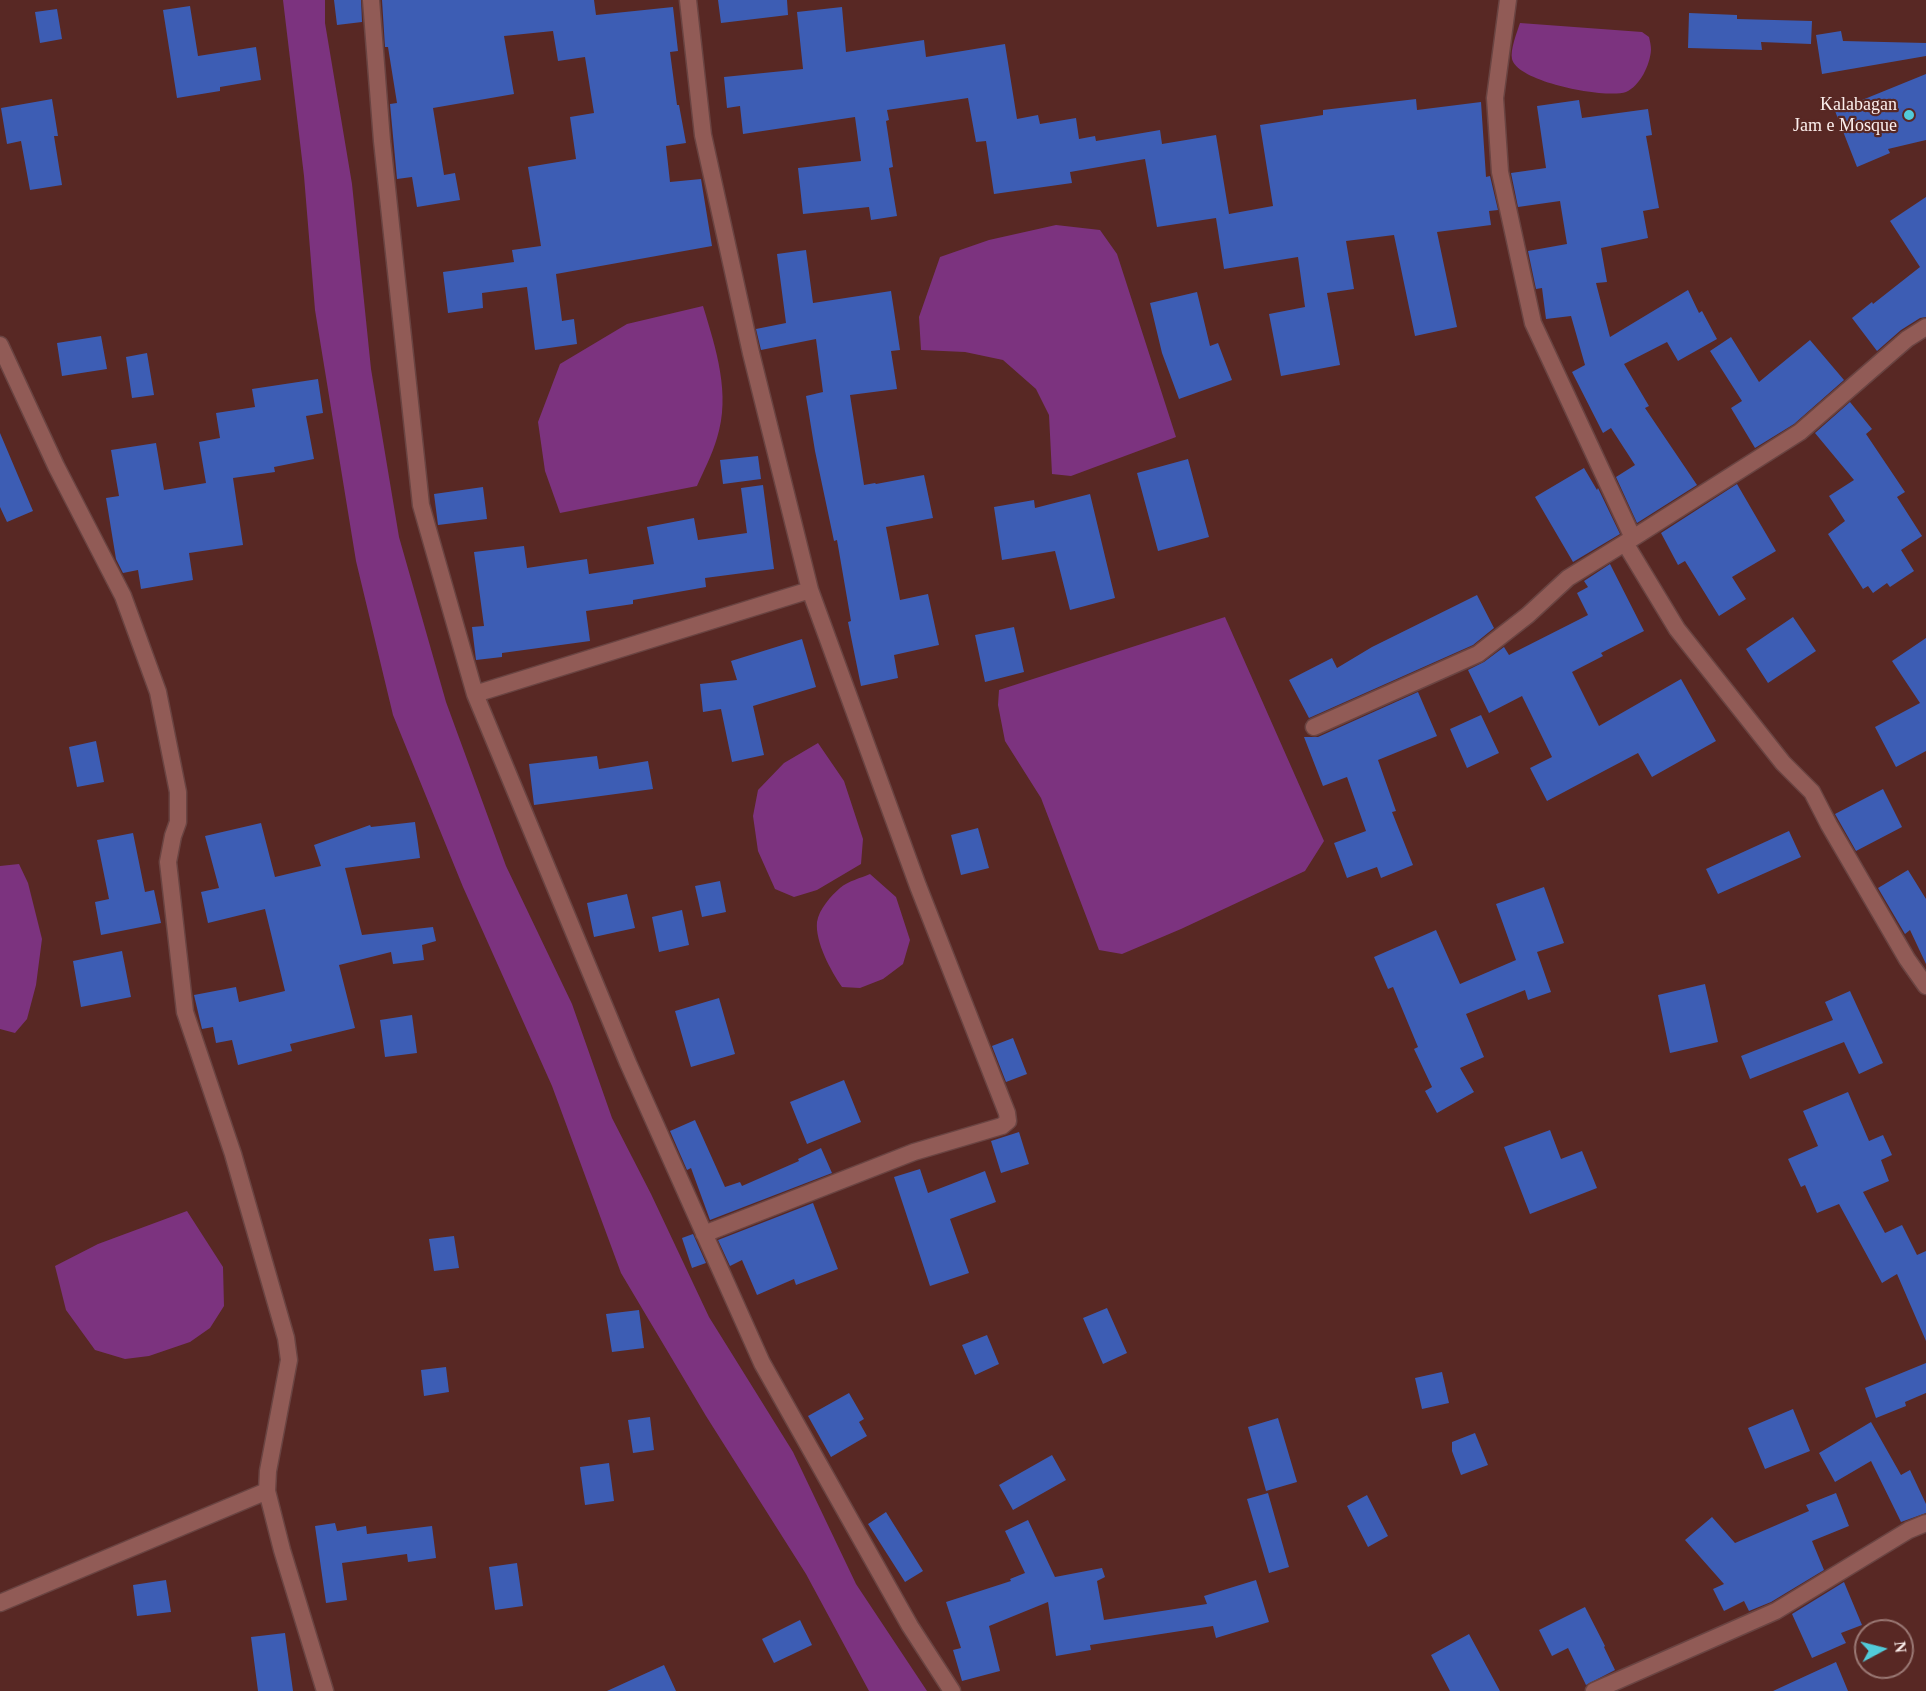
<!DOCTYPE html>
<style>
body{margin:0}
#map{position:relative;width:1926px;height:1691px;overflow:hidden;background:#582824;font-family:Georgia,serif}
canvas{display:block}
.north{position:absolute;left:1854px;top:1619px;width:60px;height:60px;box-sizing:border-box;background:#582824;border:2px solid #9a7874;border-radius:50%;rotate:83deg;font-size:16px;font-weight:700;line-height:24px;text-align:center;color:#fcefed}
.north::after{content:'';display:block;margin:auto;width:21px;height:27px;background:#52cbd9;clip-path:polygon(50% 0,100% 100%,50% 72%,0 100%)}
</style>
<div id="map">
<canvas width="1926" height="1691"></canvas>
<div class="north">N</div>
</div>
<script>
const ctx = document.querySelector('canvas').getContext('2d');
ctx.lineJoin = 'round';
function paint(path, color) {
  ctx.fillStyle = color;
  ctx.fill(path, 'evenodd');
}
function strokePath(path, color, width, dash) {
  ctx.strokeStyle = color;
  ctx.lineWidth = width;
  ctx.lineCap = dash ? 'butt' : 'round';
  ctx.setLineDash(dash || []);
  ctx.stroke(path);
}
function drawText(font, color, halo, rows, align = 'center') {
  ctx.font = font + ' Georgia,serif';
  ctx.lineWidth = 4.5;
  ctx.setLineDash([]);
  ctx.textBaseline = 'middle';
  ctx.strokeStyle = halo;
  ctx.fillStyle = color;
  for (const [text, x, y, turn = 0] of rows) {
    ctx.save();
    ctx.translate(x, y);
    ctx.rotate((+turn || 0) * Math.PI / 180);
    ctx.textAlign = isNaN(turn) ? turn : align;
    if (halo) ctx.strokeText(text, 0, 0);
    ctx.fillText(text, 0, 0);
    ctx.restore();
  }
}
paint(new Path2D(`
 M 283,0 L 325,0 L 325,23 L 352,184 L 371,369 L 399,537 L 446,702 L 506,866 L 572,1004 L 612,1118 L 651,1194 L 709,1317 L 793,1452 L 856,1584 L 927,1691 L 869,1691 L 806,1574 L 706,1416 L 621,1273 L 552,1086 L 463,887 L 393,715 L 356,561 L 315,310 L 304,176 Z
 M 1520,23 L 1642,32 L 1649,37 C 1650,41 1651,46 1651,50 C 1650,65 1640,86 1626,92 C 1606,99 1517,82 1512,59 C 1510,50 1517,32 1520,23 Z
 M 1056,225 L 1100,230 L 1117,254 L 1176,437 L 1071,476 L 1052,474 L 1049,415 L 1036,389 L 1003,360 L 965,352 L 921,350 L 919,317 L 940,257 L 989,240 Z
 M 703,306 C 716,349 731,394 717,438 C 712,455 704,470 697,486 L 560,513 L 545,471 L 538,422 L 560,364 L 627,324 Z
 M 1225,617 L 1324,841 L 1305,871 L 1181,929 L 1122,954 L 1099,950 L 1041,798 L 1005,741 L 998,705 L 999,690 Z
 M 818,743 L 844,781 L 863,839 L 861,864 L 817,890 L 794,897 L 775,889 L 758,851 L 753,816 L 758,790 L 784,763 Z
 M 19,864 L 28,883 L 42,939 L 36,985 L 27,1019 L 15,1033 L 0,1029 L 0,866 Z
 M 870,874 L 896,897 L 910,940 L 903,964 L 883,979 L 860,988 L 842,987 C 831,971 815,942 817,922 C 819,909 831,896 840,888 C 848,881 861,878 870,874 Z
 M 187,1211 L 223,1267 L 224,1306 L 210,1328 L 190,1342 L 149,1356 L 125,1359 L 95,1350 L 66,1310 L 55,1266 L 98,1244 Z`), '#7c337f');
paint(new Path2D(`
 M 334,0 L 361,0 L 362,22 L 337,25 Z
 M 382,0 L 594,0 L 596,15 L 673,7 L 678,51 L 670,52 L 677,105 L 679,105 L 686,143 L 666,146 L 670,182 L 701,179 L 712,246 L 556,274 L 562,321 L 574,319 L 577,344 L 535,350 L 527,287 L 482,293 L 483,308 L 448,313 L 443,272 L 514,262 L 512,250 L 541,246 L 528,167 L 576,159 L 570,117 L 594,113 L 585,57 L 558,61 L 553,31 L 504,36 L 514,94 L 433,108 L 444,175 L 455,173 L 460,200 L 417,207 L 412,177 L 397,179 L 390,104 L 397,103 L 388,47 L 385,47 Z
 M 718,0 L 787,0 L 788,15 L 721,23 Z
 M 190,6 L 198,56 L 256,47 L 261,80 L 220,87 L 220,91 L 177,98 L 163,10 Z
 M 842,7 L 846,52 L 924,40 L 926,57 L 1005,44 L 1017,119 L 1038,115 L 1040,124 L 1076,118 L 1079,139 L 1095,136 L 1096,141 L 1160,130 L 1162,144 L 1216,135 L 1229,214 L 1273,206 L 1260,125 L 1323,115 L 1323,110 L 1416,99 L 1417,110 L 1481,102 L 1486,177 L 1490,176 L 1498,210 L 1489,211 L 1491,225 L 1437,232 L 1457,327 L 1415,336 L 1394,235 L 1346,241 L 1354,289 L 1327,293 L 1340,365 L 1281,376 L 1269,314 L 1305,307 L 1298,257 L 1224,269 L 1216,218 L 1157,227 L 1145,159 L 1070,172 L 1072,183 L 994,194 L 986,141 L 976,142 L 968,98 L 887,110 L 889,120 L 886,121 L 893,167 L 889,168 L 897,216 L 871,220 L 869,207 L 803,214 L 798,168 L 861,161 L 855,117 L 743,134 L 740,106 L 727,108 L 724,77 L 803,69 L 797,12 Z
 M 57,9 L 62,39 L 40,43 L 35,12 Z
 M 1689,13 L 1737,15 L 1737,19 L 1812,21 L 1811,44 L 1761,42 L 1762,50 L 1688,48 Z
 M 1841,31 L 1843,41 L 1926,43 L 1926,56 L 1822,74 L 1816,35 Z
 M 1926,74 L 1926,140 L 1888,149 L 1890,153 L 1857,167 L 1835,111 Z
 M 52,99 L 58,136 L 54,136 L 62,185 L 30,190 L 21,141 L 7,144 L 1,108 Z
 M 1579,100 L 1582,118 L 1648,109 L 1652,135 L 1646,136 L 1659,208 L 1643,211 L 1648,238 L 1601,248 L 1607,282 L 1596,283 L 1610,337 L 1688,290 L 1699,313 L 1702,311 L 1717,339 L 1678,361 L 1667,342 L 1624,364 L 1649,406 L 1645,408 L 1697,485 L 1637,523 L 1616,477 L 1635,465 L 1611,428 L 1603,433 L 1572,372 L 1585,365 L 1571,316 L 1546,319 L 1542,288 L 1536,289 L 1528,251 L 1567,244 L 1560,201 L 1518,207 L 1511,173 L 1546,168 L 1537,106 Z
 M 1926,197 L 1926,317 L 1920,318 L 1901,330 L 1877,351 L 1852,318 L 1872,302 L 1873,304 L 1920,267 L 1890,221 Z
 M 806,250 L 813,303 L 891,291 L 900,350 L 891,351 L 897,389 L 850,395 L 864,485 L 875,483 L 876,484 L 924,475 L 933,518 L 886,527 L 900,600 L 928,594 L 939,645 L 894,655 L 898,678 L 861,686 L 848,622 L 851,621 L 837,540 L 834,541 L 815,451 L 806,396 L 823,392 L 816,339 L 761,350 L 756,329 L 786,323 L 777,254 Z
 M 1197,292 L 1210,346 L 1218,343 L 1232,380 L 1179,399 L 1162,353 L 1150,303 Z
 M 101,336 L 107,369 L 62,376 L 57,343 Z
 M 1731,337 L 1759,382 L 1810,340 L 1844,380 L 1794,424 L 1755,448 L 1731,408 L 1742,401 L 1710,351 Z
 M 147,353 L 154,395 L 132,398 L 126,357 Z
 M 318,379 L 323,413 L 306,416 L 314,459 L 274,467 L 275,472 L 233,478 L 243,545 L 189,553 L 193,580 L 141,589 L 138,570 L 123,573 L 116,559 L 106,498 L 119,496 L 111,450 L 156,443 L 164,490 L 206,483 L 199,442 L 220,438 L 216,413 L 255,407 L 252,389 Z
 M 1850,402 L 1872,429 L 1866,434 L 1905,492 L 1897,497 L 1922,536 L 1901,550 L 1914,571 L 1890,587 L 1887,583 L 1873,593 L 1868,586 L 1863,589 L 1828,534 L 1845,521 L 1829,496 L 1854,480 L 1815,433 Z
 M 0,433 L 33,511 L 7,522 L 0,507 Z
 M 758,456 L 761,479 L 723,484 L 720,460 Z
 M 1188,459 L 1209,537 L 1158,551 L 1137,473 Z
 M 1584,468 L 1597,490 L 1598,488 L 1620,534 L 1573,562 L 1535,497 Z
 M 1737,484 L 1776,551 L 1732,577 L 1746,599 L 1719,616 L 1685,561 L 1678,565 L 1661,533 Z
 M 763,485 L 774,569 L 705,578 L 706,587 L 633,600 L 633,604 L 586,611 L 590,641 L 502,653 L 502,657 L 476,660 L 472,627 L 484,626 L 474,552 L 524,546 L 527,568 L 587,559 L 589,574 L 654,564 L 647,527 L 694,518 L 698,540 L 747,533 L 741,488 Z
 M 483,487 L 487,519 L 438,525 L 434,494 Z
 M 1090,494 L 1115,598 L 1070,610 L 1055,551 L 1002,560 L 994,507 L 1034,500 L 1035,508 Z
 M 1610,564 L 1644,631 L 1601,653 L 1603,656 L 1572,672 L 1599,726 L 1681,679 L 1716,741 L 1652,777 L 1638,753 L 1547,801 L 1530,768 L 1552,757 L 1522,696 L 1489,713 L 1468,670 L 1484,662 L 1504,647 L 1509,655 L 1588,615 L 1577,593 L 1588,587 L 1584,581 Z
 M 1477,595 L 1494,628 L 1473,645 L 1309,718 L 1289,680 L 1332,658 L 1337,668 L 1372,647 Z
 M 1793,617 L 1816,651 L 1768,683 L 1746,649 Z
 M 1014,627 L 1024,672 L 985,682 L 975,635 Z
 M 1926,638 L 1926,751 L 1896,767 L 1875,727 L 1920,703 L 1892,661 Z
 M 802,639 L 816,687 L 753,706 L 764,755 L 732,762 L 721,709 L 703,712 L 700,684 L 737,680 L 731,661 Z
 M 1418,692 L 1437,736 L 1378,760 L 1396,811 L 1392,812 L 1413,865 L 1381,878 L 1377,867 L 1347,878 L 1334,843 L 1366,831 L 1347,777 L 1323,786 L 1304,737 L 1318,737 Z
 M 1481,715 L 1499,753 L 1467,768 L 1450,729 Z
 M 96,741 L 104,782 L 77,787 L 69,747 Z
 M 597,756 L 599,769 L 648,761 L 653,789 L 534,805 L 529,764 Z
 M 1883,789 L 1902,827 L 1856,851 L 1835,814 Z
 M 415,822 L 420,858 L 345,868 L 362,935 L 433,927 L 436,941 L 422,945 L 424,960 L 393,964 L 391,952 L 339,965 L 355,1028 L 290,1044 L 292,1051 L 238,1065 L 232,1040 L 216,1043 L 213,1027 L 202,1029 L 194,995 L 236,987 L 239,1002 L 285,991 L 265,909 L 208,923 L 201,892 L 219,888 L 205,836 L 261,823 L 275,877 L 321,866 L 314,845 L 370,825 L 371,827 Z
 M 978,828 L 989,868 L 961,875 L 951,835 Z
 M 1789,831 L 1801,857 L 1718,894 L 1706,869 Z
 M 133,833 L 145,892 L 154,890 L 161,923 L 101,935 L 95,902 L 109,899 L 97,840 Z
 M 1908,870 L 1926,899 L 1926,964 L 1910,930 L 1905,934 L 1878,888 Z
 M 720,881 L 726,912 L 702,917 L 695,886 Z
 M 1544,887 L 1564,943 L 1537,952 L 1551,992 L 1528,1000 L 1525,990 L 1466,1014 L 1484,1057 L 1460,1068 L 1474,1092 L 1437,1113 L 1425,1091 L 1432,1087 L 1414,1049 L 1418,1047 L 1393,987 L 1388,989 L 1374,957 L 1436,930 L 1460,984 L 1516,960 L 1496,904 Z
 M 627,894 L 635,928 L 594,937 L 587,903 Z
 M 682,910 L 689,945 L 659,952 L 652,917 Z
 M 122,951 L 131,997 L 81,1007 L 73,961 Z
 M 1705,984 L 1718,1042 L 1670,1053 L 1658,995 Z
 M 1850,991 L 1883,1063 L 1859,1074 L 1844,1042 L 1750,1079 L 1741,1056 L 1833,1020 L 1825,1002 Z
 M 719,998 L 735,1054 L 691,1067 L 675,1011 Z
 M 412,1015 L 417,1053 L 385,1057 L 380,1020 Z
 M 1013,1038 L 1027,1074 L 1006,1082 L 992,1046 Z
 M 844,1080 L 861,1122 L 807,1144 L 790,1102 Z
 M 1848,1092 L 1869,1141 L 1883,1135 L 1892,1155 L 1881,1160 L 1889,1181 L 1863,1192 L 1885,1233 L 1902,1225 L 1917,1255 L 1926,1251 L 1926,1341 L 1897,1274 L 1882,1283 L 1839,1204 L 1817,1213 L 1805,1185 L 1801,1187 L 1788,1159 L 1818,1146 L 1803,1111 Z
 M 695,1120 L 725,1187 L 740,1182 L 742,1186 L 799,1161 L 798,1159 L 821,1148 L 832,1173 L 710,1220 L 691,1168 L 687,1170 L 670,1131 Z
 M 1550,1130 L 1561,1159 L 1582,1151 L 1597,1188 L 1530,1214 L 1504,1147 Z
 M 1019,1132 L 1029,1164 L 1001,1173 L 991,1141 Z
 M 920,1169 L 928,1193 L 985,1171 L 996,1202 L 950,1219 L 969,1273 L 930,1286 L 894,1177 Z
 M 813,1203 L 838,1269 L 796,1285 L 794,1279 L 757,1295 L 742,1260 L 730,1266 L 718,1240 Z
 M 693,1234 L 706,1263 L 692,1268 L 682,1238 Z
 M 454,1236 L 459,1268 L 434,1271 L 429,1239 Z
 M 1107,1308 L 1127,1353 L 1103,1364 L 1083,1318 Z
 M 639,1310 L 644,1348 L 612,1352 L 606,1314 Z
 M 987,1335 L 999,1364 L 975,1375 L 962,1345 Z
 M 1926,1363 L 1926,1393 L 1905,1402 L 1906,1406 L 1876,1418 L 1865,1388 Z
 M 446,1367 L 449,1392 L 424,1396 L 421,1370 Z
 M 1442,1372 L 1449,1403 L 1422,1409 L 1415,1378 Z
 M 849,1393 L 864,1419 L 859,1422 L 867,1436 L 831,1457 L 808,1416 Z
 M 1793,1409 L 1810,1451 L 1765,1469 L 1748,1428 Z
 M 650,1417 L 654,1450 L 633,1453 L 628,1420 Z
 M 1278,1418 L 1297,1482 L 1266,1491 L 1248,1427 Z
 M 1871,1422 L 1901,1475 L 1910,1470 L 1926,1504 L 1926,1513 L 1901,1522 L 1871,1461 L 1835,1482 L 1819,1453 Z
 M 1475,1433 L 1488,1465 L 1461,1475 L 1452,1451 L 1452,1442 Z
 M 1052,1455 L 1066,1480 L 1013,1510 L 999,1485 Z
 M 609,1463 L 614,1501 L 585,1505 L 580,1467 Z
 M 1268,1493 L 1289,1567 L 1269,1573 L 1247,1499 Z
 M 1836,1493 L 1849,1526 L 1812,1541 L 1824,1570 L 1771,1602 L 1749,1611 L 1744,1601 L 1724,1611 L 1713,1589 L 1724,1584 L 1685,1540 L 1712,1517 L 1735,1543 L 1809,1511 L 1806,1505 Z
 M 1367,1495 L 1388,1536 L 1368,1547 L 1347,1506 Z
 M 886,1512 L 923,1571 L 905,1582 L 868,1524 Z
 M 1028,1520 L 1055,1577 L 1102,1568 L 1105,1577 L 1097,1581 L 1104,1620 L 1207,1604 L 1204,1596 L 1256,1580 L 1269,1622 L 1216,1638 L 1213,1626 L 1090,1645 L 1091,1650 L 1056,1656 L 1048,1602 L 989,1626 L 1000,1671 L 962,1681 L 953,1650 L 961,1648 L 946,1602 L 1011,1581 L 1010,1579 L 1025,1573 L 1005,1531 Z
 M 335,1523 L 337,1531 L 366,1526 L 367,1534 L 432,1526 L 436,1558 L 408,1562 L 407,1554 L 342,1563 L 347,1600 L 326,1603 L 315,1526 Z
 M 517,1563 L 523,1606 L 495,1610 L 489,1567 Z
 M 166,1580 L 171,1612 L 137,1616 L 133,1585 Z
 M 1844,1582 L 1862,1625 L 1841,1633 L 1846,1643 L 1812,1658 L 1792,1614 Z
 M 1585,1607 L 1605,1646 L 1604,1647 L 1615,1670 L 1586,1685 L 1568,1648 L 1552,1656 L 1539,1630 Z
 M 800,1620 L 812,1645 L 774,1663 L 762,1639 Z
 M 285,1633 L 293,1691 L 258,1691 L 251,1637 Z
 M 1469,1634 L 1500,1691 L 1450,1691 L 1431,1655 Z
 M 1836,1662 L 1848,1691 L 1773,1691 Z
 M 664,1665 L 676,1691 L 607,1691 Z`), '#3d5db4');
const minor = new Path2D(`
 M 371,0 L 382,141 L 421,505 L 475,694 L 628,1063 L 762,1363 L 910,1626 L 952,1691
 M 688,0 L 703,135 L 751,353 L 810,590 L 918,886 L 1007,1113 L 1008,1121 L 1002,1126 L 914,1152 L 704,1234
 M 1508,0 L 1495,98 L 1500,172 L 1533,323 L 1633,538
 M 0,345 L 56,466 L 123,596 L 158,692 L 178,792 L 178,822 L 173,836 L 168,862 L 185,1012 L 233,1154 L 286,1338 L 289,1360 L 268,1471 L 267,1491 L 282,1550 L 325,1691
 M 1625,543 L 1677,629 L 1783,763 L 1812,792 L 1829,825 L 1907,959 L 1926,986
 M 475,694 L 810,590
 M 1314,727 L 1478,654 L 1528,615 L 1568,578 L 1633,538 L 1800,432 L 1907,339 L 1926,327
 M 0,1603 L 267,1491
 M 1594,1691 L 1776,1611 L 1909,1530 L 1926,1523`);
strokePath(minor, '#6a4442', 19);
strokePath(minor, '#915b56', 16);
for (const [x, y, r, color] of [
 [1909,115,6,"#52cbd9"]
]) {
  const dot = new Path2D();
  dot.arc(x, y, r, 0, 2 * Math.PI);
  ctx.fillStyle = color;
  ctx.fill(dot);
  strokePath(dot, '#582824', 2);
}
drawText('18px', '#fcefed', '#582824', [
 ["Kalabagan",1897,105],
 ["Jam e Mosque",1897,126]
], 'right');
</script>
